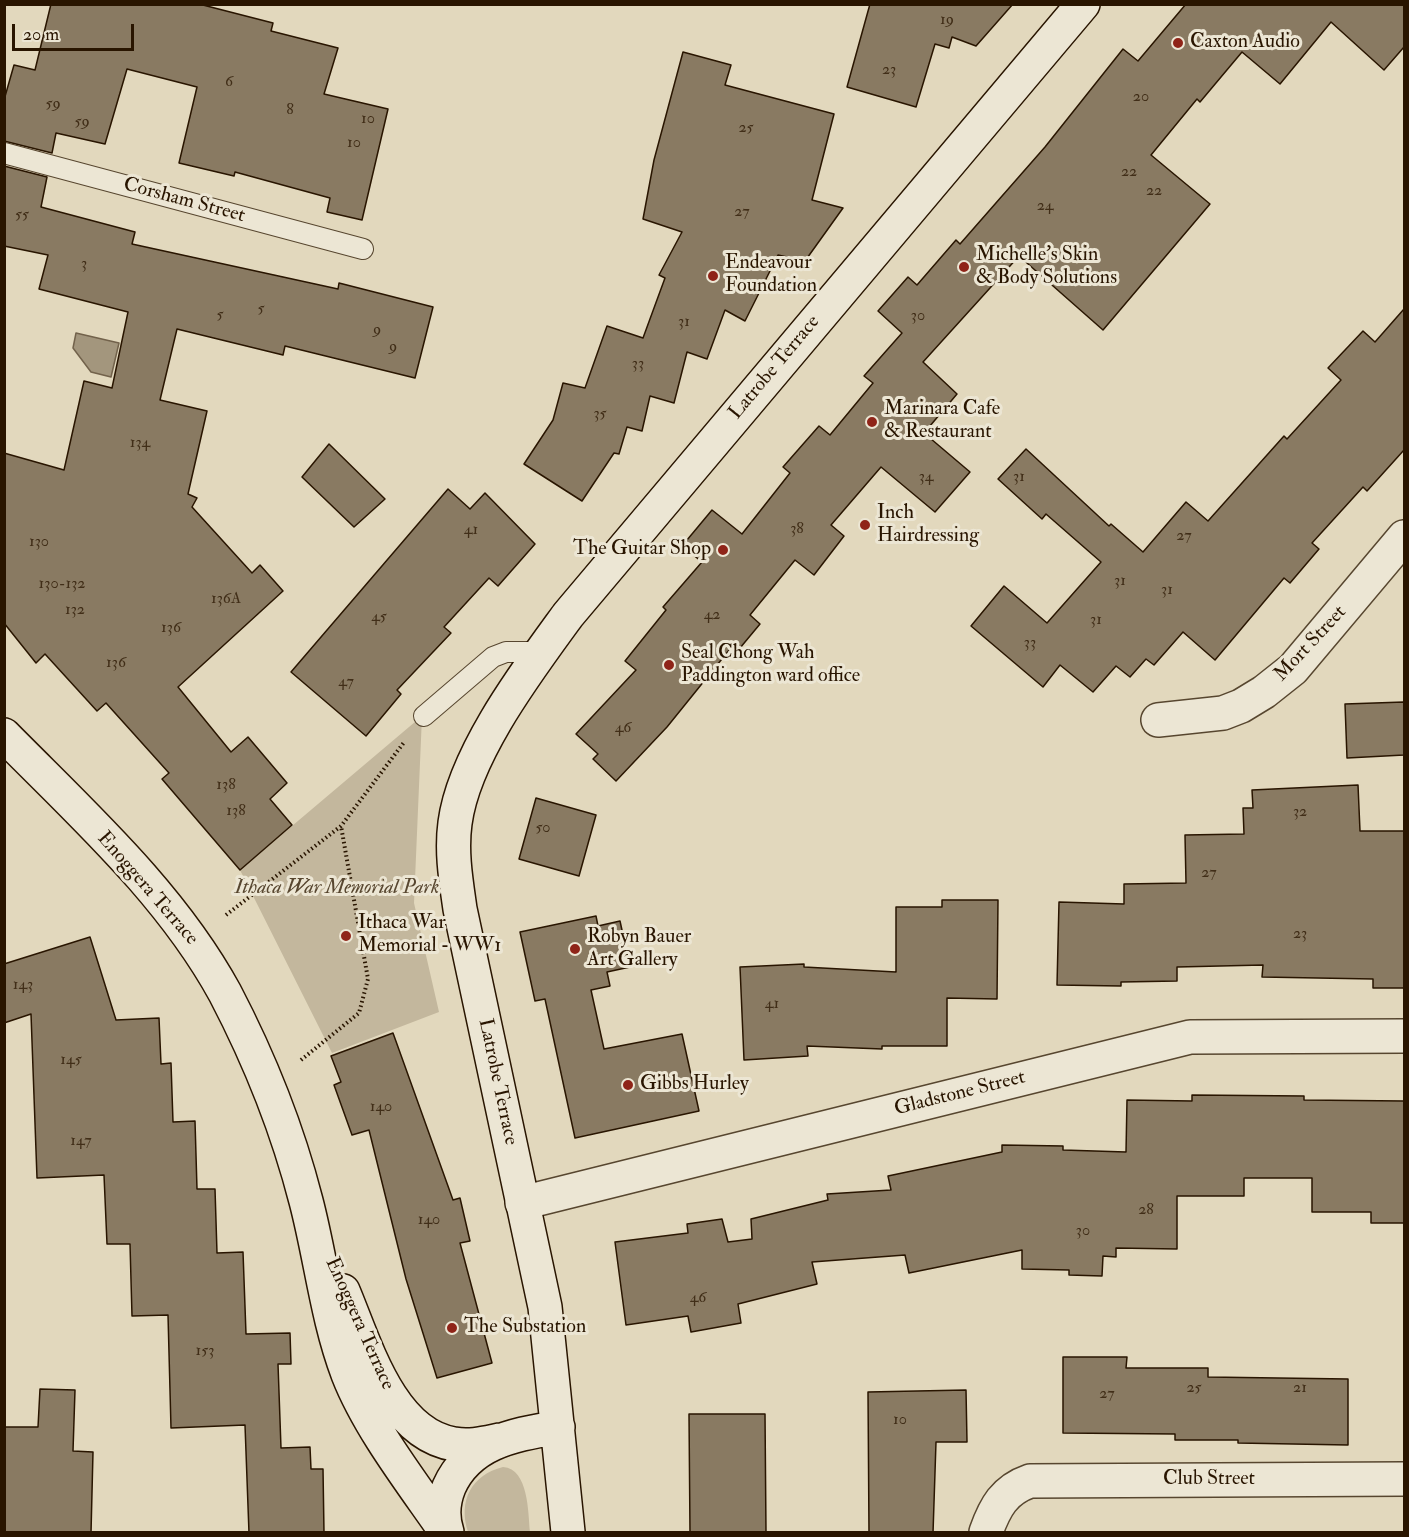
<!DOCTYPE html>
<style>
body{margin:0}
#map{position:relative;width:1409px;height:1537px;overflow:hidden;background:#e2d8bd;font-family:"IM FELL Double Pica",serif}
canvas{display:block}
.frame{position:absolute;inset:0;border:6px solid #291500;pointer-events:none}
.scale{position:absolute;left:12px;top:24px;width:122px;height:27px;box-sizing:border-box;border:3px solid #291500;border-top:0;padding-left:8px;font-size:18px;line-height:21px;white-space:nowrap;color:#291500;-webkit-text-stroke:4px #ece6d4;paint-order:stroke}
</style>
<div id="map">
<canvas width="1409" height="1537"></canvas>
<div class="frame"></div>
<div class="scale">20 m</div>
</div>
<script>
const ctx = document.querySelector('canvas').getContext('2d');
ctx.lineJoin = 'round';
function paint(path, color) {
  ctx.fillStyle = color;
  ctx.fill(path, 'evenodd');
}
function strokePath(path, color, width, dash) {
  ctx.strokeStyle = color;
  ctx.lineWidth = width;
  ctx.lineCap = dash ? 'butt' : 'round';
  ctx.setLineDash(dash || []);
  ctx.stroke(path);
}
function drawText(font, color, halo, rows, align = 'center') {
  ctx.font = font + ' "IM FELL Double Pica",serif';
  ctx.lineWidth = 6;
  ctx.setLineDash([]);
  ctx.textBaseline = 'middle';
  ctx.strokeStyle = halo;
  ctx.fillStyle = color;
  for (const [text, x, y, turn = 0] of rows) {
    ctx.save();
    ctx.translate(x, y);
    ctx.rotate((+turn || 0) * Math.PI / 180);
    ctx.textAlign = isNaN(turn) ? turn : align;
    if (halo) ctx.strokeText(text, 0, 0);
    ctx.fillText(text, 0, 0);
    ctx.restore();
  }
}
paint(new Path2D(`
 M 422,716 L 414,903 L 439,1012 L 332,1053 L 240,870 Z
 M 503,1467 C 529,1469 528,1513 530,1532 L 468,1532 C 458,1501 471,1475 503,1467 Z`), '#c3b79d');
const water = new Path2D(`
 M 76,333 L 119,343 L 111,377 L 91,372 L 73,348 Z`);
paint(water, '#a3967d');
strokePath(water, '#72624b', 1.5);
const building = new Path2D(`
 M 51,4 L 199,4 L 273,23 L 271,31 L 338,48 L 324,94 L 388,109 L 362,220 L 327,212 L 330,198 L 235,172 L 234,176 L 179,163 L 197,87 L 127,69 L 105,144 L 56,133 L 52,153 L 4,141 L 4,100 L 14,65 L 35,70 Z
 M 870,4 L 1013,4 L 976,46 L 952,37 L 949,48 L 935,44 L 916,107 L 847,87 Z
 M 1186,4 L 1404,4 L 1404,47 L 1384,70 L 1331,22 L 1280,84 L 1242,52 L 1200,102 L 1197,99 L 1151,155 L 1210,204 L 1103,330 L 1019,256 L 923,362 L 957,394 L 924,433 L 970,472 L 935,512 L 881,467 L 831,525 L 844,536 L 814,575 L 795,560 L 750,615 L 760,624 L 735,654 L 730,649 L 667,727 L 616,781 L 593,759 L 598,754 L 576,734 L 636,670 L 625,661 L 666,610 L 663,607 L 702,562 L 682,546 L 712,510 L 742,534 L 790,473 L 783,467 L 819,426 L 830,435 L 873,383 L 864,376 L 902,333 L 878,311 L 908,277 L 917,285 L 956,240 L 960,244 L 1045,147 L 1123,49 L 1138,61 Z
 M 683,52 L 731,65 L 725,85 L 834,114 L 812,200 L 843,208 L 805,261 L 778,255 L 745,321 L 725,310 L 707,359 L 687,352 L 674,403 L 650,396 L 642,431 L 627,427 L 619,454 L 614,453 L 582,501 L 524,464 L 553,420 L 563,383 L 585,388 L 607,326 L 643,338 L 665,278 L 659,275 L 682,232 L 643,219 L 654,160 Z
 M 4,166 L 47,177 L 41,207 L 135,232 L 132,244 L 338,289 L 339,283 L 433,307 L 415,378 L 285,346 L 283,355 L 177,329 L 160,400 L 207,411 L 188,494 L 197,498 L 192,507 L 252,573 L 260,565 L 283,591 L 178,687 L 231,752 L 248,737 L 287,783 L 270,799 L 292,825 L 240,870 L 162,779 L 169,773 L 106,703 L 97,711 L 45,654 L 36,663 L 4,623 L 4,453 L 64,470 L 84,381 L 112,388 L 128,312 L 39,289 L 48,255 L 4,246 Z
 M 1404,309 L 1404,450 L 1367,491 L 1363,487 L 1312,543 L 1319,549 L 1290,583 L 1284,578 L 1215,660 L 1183,632 L 1154,665 L 1146,659 L 1130,677 L 1116,666 L 1093,692 L 1060,665 L 1043,687 L 971,626 L 1004,586 L 1047,623 L 1101,562 L 1046,514 L 1042,519 L 998,479 L 1026,449 L 1109,526 L 1111,524 L 1143,552 L 1186,502 L 1208,521 L 1284,436 L 1287,439 L 1341,380 L 1328,368 L 1363,331 L 1375,342 Z
 M 329,444 L 385,499 L 354,527 L 302,477 Z
 M 448,489 L 470,509 L 485,493 L 535,544 L 498,586 L 489,578 L 444,627 L 451,633 L 397,690 L 401,694 L 366,736 L 291,672 Z
 M 1404,702 L 1404,755 L 1347,758 L 1345,704 Z
 M 1358,785 L 1360,831 L 1404,831 L 1404,988 L 1373,988 L 1373,979 L 1262,977 L 1263,965 L 1177,967 L 1177,981 L 1121,982 L 1121,986 L 1057,985 L 1059,902 L 1124,904 L 1124,884 L 1186,883 L 1185,835 L 1244,834 L 1243,808 L 1253,808 L 1252,790 Z
 M 536,798 L 596,815 L 579,876 L 519,859 Z
 M 942,900 L 998,900 L 997,999 L 947,998 L 947,1046 L 882,1046 L 882,1049 L 807,1046 L 808,1056 L 744,1060 L 740,967 L 804,964 L 804,967 L 896,972 L 896,907 L 942,907 Z
 M 596,916 L 598,926 L 620,921 L 630,967 L 607,972 L 610,986 L 591,990 L 604,1049 L 682,1034 L 699,1111 L 575,1138 L 545,999 L 535,1001 L 520,932 Z
 M 90,937 L 116,1020 L 159,1018 L 161,1064 L 171,1063 L 173,1122 L 195,1121 L 197,1189 L 215,1189 L 217,1253 L 243,1252 L 246,1334 L 290,1333 L 291,1364 L 278,1364 L 281,1448 L 310,1447 L 311,1469 L 323,1469 L 324,1533 L 249,1533 L 245,1425 L 171,1428 L 168,1315 L 132,1316 L 130,1244 L 107,1244 L 104,1175 L 37,1178 L 31,1014 L 4,1023 L 4,964 Z
 M 393,1033 L 453,1200 L 460,1198 L 470,1241 L 460,1243 L 492,1363 L 437,1378 L 406,1279 L 369,1130 L 352,1135 L 334,1085 L 341,1082 L 331,1056 Z
 M 1192,1095 L 1304,1096 L 1304,1100 L 1404,1101 L 1404,1223 L 1371,1223 L 1371,1212 L 1312,1212 L 1312,1178 L 1244,1178 L 1244,1196 L 1177,1196 L 1177,1249 L 1116,1248 L 1116,1257 L 1103,1256 L 1102,1276 L 1069,1275 L 1069,1270 L 1022,1269 L 1022,1250 L 909,1273 L 905,1255 L 812,1262 L 817,1284 L 738,1304 L 741,1323 L 691,1332 L 688,1316 L 626,1325 L 615,1242 L 688,1233 L 687,1224 L 722,1219 L 728,1242 L 752,1239 L 751,1219 L 828,1200 L 827,1194 L 891,1190 L 888,1176 L 1002,1152 L 1002,1145 L 1063,1146 L 1063,1150 L 1126,1152 L 1127,1100 L 1192,1101 Z
 M 1063,1357 L 1127,1357 L 1126,1368 L 1208,1368 L 1208,1377 L 1348,1379 L 1348,1445 L 1238,1443 L 1238,1440 L 1175,1440 L 1175,1434 L 1063,1433 Z
 M 40,1389 L 75,1390 L 73,1451 L 93,1452 L 91,1533 L 4,1533 L 4,1427 L 38,1427 Z
 M 966,1390 L 967,1442 L 936,1442 L 933,1533 L 869,1533 L 868,1392 Z
 M 689,1414 L 765,1414 L 766,1533 L 690,1533 Z`);
paint(building, '#897a62');
strokePath(building, '#291500', 1.5);
const service = new Path2D(`
 M 4,153 L 363,249
 M 424,716 L 493,657 L 506,652 L 541,652`);
const minor = new Path2D(`
 M 1158,720 L 1223,713 L 1241,706 L 1264,692 L 1293,669 L 1404,537
 M 522,1203 L 1190,1037 L 1404,1036
 M 986,1532 C 995,1507 1004,1490 1030,1481 L 1404,1479`);
const secondary = new Path2D(`
 M 4,735 C 83,815 171,894 225,993 C 259,1058 288,1131 306,1201 C 321,1258 327,1319 348,1374 C 369,1428 413,1484 446,1532
 M 343,1291 C 365,1343 390,1434 454,1444 C 470,1447 485,1443 500,1440
 M 447,1532 C 442,1517 443,1502 449,1487 C 469,1442 514,1435 558,1427
 M 568,1532 L 545,1307 L 460,909 C 456,881 451,852 455,823 C 464,754 528,670 568,615 L 1083,4`);
strokePath(service, '#57462f', 22);
strokePath(minor, '#57462f', 36);
strokePath(secondary, '#291500', 36);
strokePath(new Path2D(`
 M 226,915 L 341,826 L 405,741
 M 301,1060 L 359,1013 L 368,979 L 341,826`), '#291500', 4, [1.5, 3]);
strokePath(service, '#ece6d4', 20);
strokePath(minor, '#ece6d4', 33);
strokePath(secondary, '#ece6d4', 33);
for (const [x, y, r, color] of [
 [1178,43,6,"#8f2418"],
 [964,267,6,"#8f2418"],
 [713,276,6,"#8f2418"],
 [872,422,6,"#8f2418"],
 [865,525,6,"#8f2418"],
 [723,550,6,"#8f2418"],
 [669,665,6,"#8f2418"],
 [346,936,6,"#8f2418"],
 [575,949,6,"#8f2418"],
 [628,1085,6,"#8f2418"],
 [452,1328,6,"#8f2418"]
]) {
  const dot = new Path2D();
  dot.arc(x, y, r, 0, 2 * Math.PI);
  ctx.fillStyle = color;
  ctx.fill(dot);
  strokePath(dot, '#ece6d4', 2);
}
drawText('16px', '#412e18', null, [
 ["19",947,21],
 ["23",889,71],
 ["6",229,83],
 ["20",1141,98],
 ["59",53,105],
 ["8",290,111],
 ["10",368,120],
 ["59",82,123],
 ["25",746,129],
 ["10",354,144],
 ["22",1129,173],
 ["22",1154,192],
 ["24",1045,207],
 ["27",742,213],
 ["55",22,216],
 ["3",84,265],
 ["5",261,310],
 ["5",220,316],
 ["30",918,317],
 ["31",684,323],
 ["9",377,331],
 ["9",393,348],
 ["33",638,365],
 ["35",600,415],
 ["134",140,444],
 ["34",926,478],
 ["31",1019,478],
 ["38",797,530],
 ["41",471,531],
 ["27",1184,537],
 ["130",39,543],
 ["31",1120,582],
 ["130-132",62,585],
 ["31",1167,591],
 ["136A",226,600],
 ["132",75,611],
 ["42",712,616],
 ["45",379,618],
 ["31",1096,621],
 ["136",171,629],
 ["33",1030,644],
 ["136",116,664],
 ["47",346,683],
 ["46",623,729],
 ["138",226,786],
 ["138",236,812],
 ["32",1300,813],
 ["50",543,829],
 ["27",1209,874],
 ["23",1300,935],
 ["143",23,986],
 ["41",772,1005],
 ["145",71,1061],
 ["140",381,1108],
 ["147",81,1142],
 ["28",1146,1211],
 ["140",429,1221],
 ["30",1083,1232],
 ["46",698,1299],
 ["153",205,1352],
 ["25",1194,1389],
 ["21",1300,1389],
 ["27",1107,1395],
 ["10",900,1421]
]);
drawText('20px', '#291500', '#ece6d4', [
 ["Caxton Audio",1190,43],
 ["Michelle's Skin",976,256],
 ["& Body Solutions",976,279],
 ["Endeavour",725,264],
 ["Foundation",725,287],
 ["Marinara Cafe",884,410],
 ["& Restaurant",884,433],
 ["Inch",877,514],
 ["Hairdressing",877,537],
 ["The Guitar Shop",711,550,"right"],
 ["Seal Chong Wah",681,654],
 ["Paddington ward office",681,677],
 ["Ithaca War",358,924],
 ["Memorial - WW1",358,947],
 ["Robyn Bauer",587,938],
 ["Art Gallery",587,961],
 ["Gibbs Hurley",640,1085],
 ["The Substation",464,1328]
], 'left');
drawText('20px', '#291500', '#ece6d4', [
 ["Corsham Street",184,201,15],
 ["Latrobe Terrace",775,368,-50],
 ["Mort Street",1311,644,-47],
 ["Enoggera Terrace",147,889,49],
 ["Latrobe Terrace",497,1082,78],
 ["Gladstone Street",960,1094,-14],
 ["Enoggera Terrace",359,1324,66],
 ["Club Street",1209,1480]
]);
drawText('italic 20px', '#57462f', '#ece6d4', [
 ["Ithaca War Memorial Park",337,889]
]);
</script>
